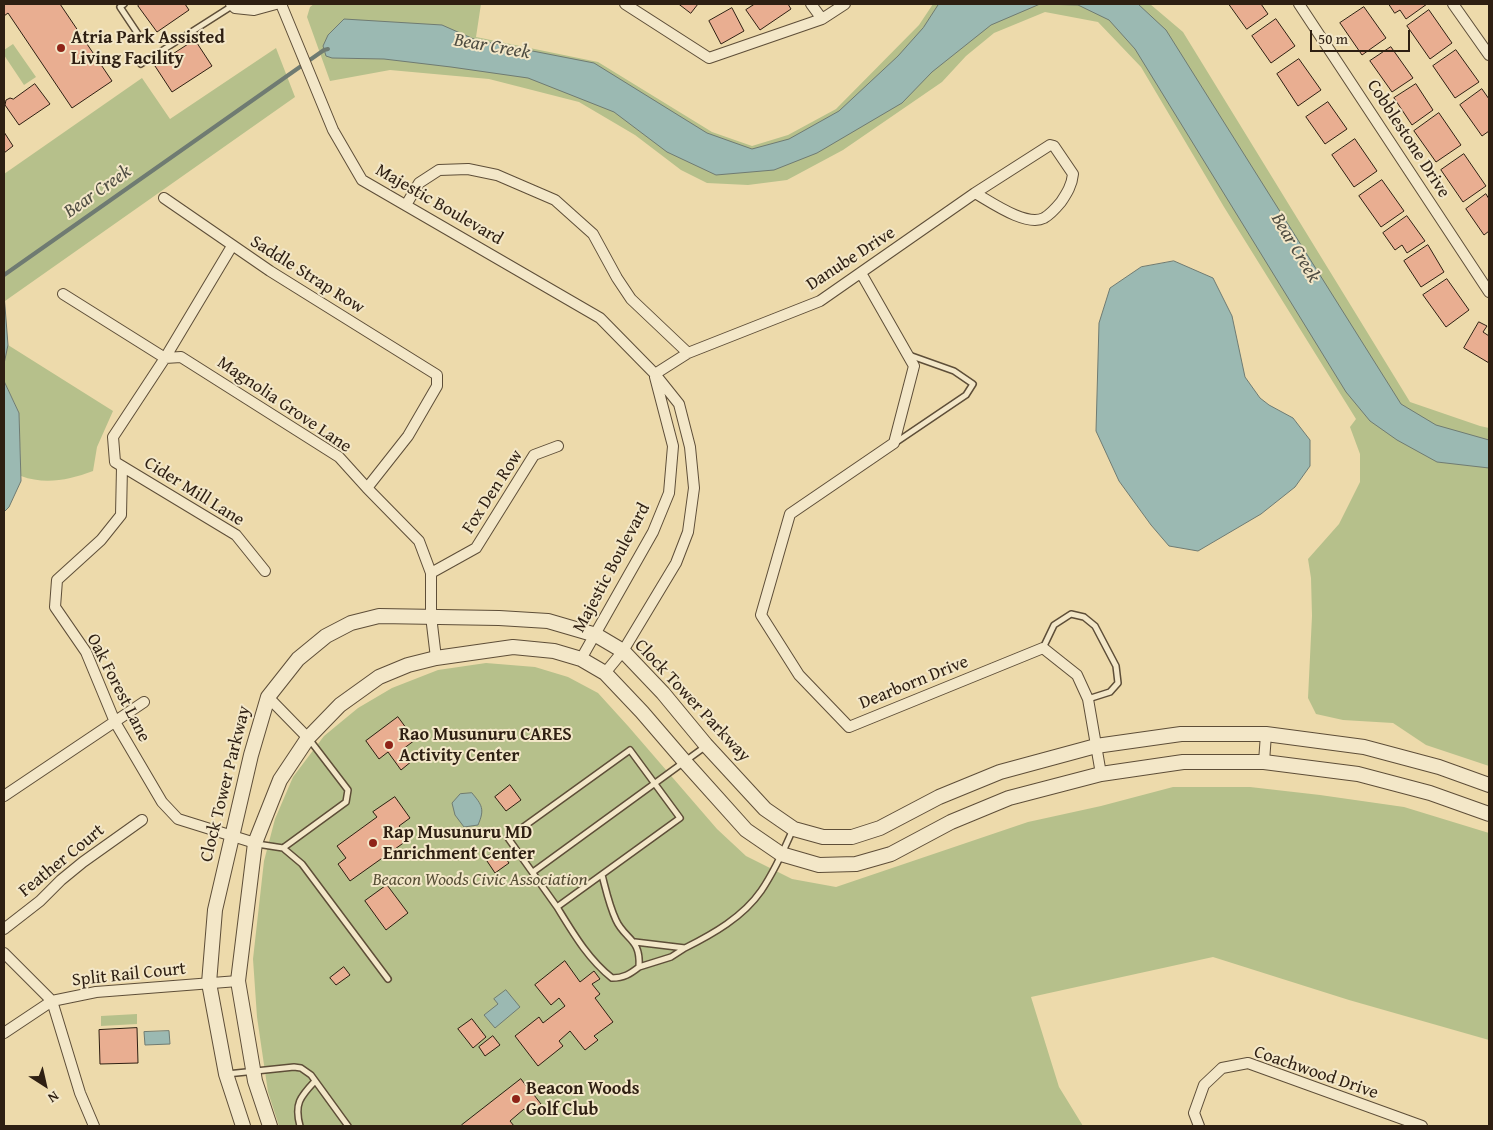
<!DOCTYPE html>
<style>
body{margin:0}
#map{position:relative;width:1493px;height:1130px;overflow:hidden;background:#eddaab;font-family:"Gentium Book Plus",serif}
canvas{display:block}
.frame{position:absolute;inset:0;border:5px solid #2e1f12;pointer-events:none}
.north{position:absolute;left:20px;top:1060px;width:50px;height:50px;-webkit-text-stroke:4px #f3e7c8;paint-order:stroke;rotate:145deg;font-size:14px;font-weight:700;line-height:20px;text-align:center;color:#2e1f12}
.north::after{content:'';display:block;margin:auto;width:18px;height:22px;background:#2e1f12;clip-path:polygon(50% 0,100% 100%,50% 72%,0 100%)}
.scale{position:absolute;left:1310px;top:30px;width:100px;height:22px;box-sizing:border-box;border:2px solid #2e1f12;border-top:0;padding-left:6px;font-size:15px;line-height:18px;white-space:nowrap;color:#2e1f12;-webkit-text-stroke:4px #f3e7c8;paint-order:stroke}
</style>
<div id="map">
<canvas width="1493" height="1130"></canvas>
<div class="frame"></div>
<div class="north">N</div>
<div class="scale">50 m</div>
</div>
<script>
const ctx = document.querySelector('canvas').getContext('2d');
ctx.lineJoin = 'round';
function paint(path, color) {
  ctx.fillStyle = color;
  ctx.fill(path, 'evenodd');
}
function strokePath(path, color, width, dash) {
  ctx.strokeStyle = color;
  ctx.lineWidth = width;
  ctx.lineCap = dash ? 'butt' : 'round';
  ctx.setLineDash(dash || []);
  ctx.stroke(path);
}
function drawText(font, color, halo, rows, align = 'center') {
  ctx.font = font + ' "Gentium Book Plus",serif';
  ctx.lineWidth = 4;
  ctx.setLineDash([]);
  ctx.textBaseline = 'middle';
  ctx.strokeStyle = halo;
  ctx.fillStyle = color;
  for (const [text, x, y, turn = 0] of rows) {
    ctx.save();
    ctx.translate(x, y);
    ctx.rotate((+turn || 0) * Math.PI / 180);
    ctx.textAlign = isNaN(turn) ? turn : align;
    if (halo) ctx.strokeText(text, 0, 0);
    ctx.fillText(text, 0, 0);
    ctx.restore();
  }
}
paint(new Path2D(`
 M 314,4 L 481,4 L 476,37 L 598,62 L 712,132 L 752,146 L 788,135 L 836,109 L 919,25 L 933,4 L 1150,4 L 1183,32 L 1410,402 L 1480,426 L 1489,428 L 1489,766 L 1426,745 L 1393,723 L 1343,720 L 1316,714 L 1308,698 L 1312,616 L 1311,578 L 1308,559 L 1339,524 L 1360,482 L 1360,454 L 1350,427 L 1356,419 L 1224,207 L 1141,67 L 1098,22 L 1045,12 L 994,33 L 966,56 L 942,82 L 843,150 L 787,180 L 748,185 L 707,183 L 681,170 L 635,135 L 579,102 L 489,79 L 390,70 L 330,81 L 307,17 L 310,7 Z
 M 13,44 L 36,77 L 24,85 L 4,55 L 4,50 Z
 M 276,48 L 295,97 L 5,301 L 4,174 L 142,78 L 170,119 Z
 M 8,345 L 113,411 L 97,447 L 93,471 C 69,480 45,485 21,476 L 19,413 L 4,381 L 4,364 Z
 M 486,663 L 535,667 L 568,677 L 598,693 L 628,726 L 717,829 L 746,856 L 792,879 L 836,887 L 1028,822 L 1101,806 L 1173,787 L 1250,787 L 1320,795 L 1404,807 L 1489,833 L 1489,1040 L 1349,1000 L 1213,957 L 1031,997 L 1059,1087 L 1083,1126 L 279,1126 L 268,1092 L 257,1017 L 253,959 L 264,861 L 275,819 L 293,777 L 324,736 L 358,708 L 392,688 L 438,670 Z
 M 137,1014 L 137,1024 L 101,1026 L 101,1016 Z`), '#b6c08b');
const water = new Path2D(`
 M 939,4 L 1138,4 L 1166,30 L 1401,404 L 1436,425 L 1489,440 L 1489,468 L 1437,462 L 1397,440 L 1370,421 L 1346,392 L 1135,49 L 1109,20 L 1078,5 L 1040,4 L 991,25 L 932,72 L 902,103 L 817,153 L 774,170 L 716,175 L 667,152 L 614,112 L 528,78 L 451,67 L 384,59 L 332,58 L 326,56 L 323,46 L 328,35 L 344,19 L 442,25 L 476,40 L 594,63 L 707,133 L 752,149 L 789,139 L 839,111 L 898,56 L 923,28 Z
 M 1174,261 L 1213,278 L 1232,316 L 1245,377 L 1260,398 L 1269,405 L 1293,418 L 1310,440 L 1310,466 L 1295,487 L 1261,514 L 1198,551 L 1169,546 L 1151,525 L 1119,481 L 1096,431 L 1099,323 L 1110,288 L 1141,267 Z
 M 4,294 L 8,345 L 4,364 Z
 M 4,381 L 19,413 L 21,481 L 9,507 L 4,512 Z
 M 472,793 C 482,805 485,809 478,825 L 464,827 L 455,815 L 452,803 L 460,794 Z
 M 506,990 L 520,1007 L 495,1028 L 484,1015 L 498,1004 L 494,999 Z
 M 169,1031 L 170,1044 L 145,1045 L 144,1032 Z`);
paint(water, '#9bb9b2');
strokePath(water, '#6f7b72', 1);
strokePath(new Path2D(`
 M 4,275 L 324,50 L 328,49`), '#6f7b72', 4);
const building = new Path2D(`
 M 4,4 L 60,4 L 112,81 L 72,108 L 8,13 L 4,16 Z
 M 140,4 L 185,4 L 189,10 L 157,32 L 138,6 Z
 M 679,4 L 698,4 L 691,13 Z
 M 755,4 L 788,4 L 791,9 L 760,30 L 746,10 Z
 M 1229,4 L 1261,4 L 1268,14 L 1247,29 Z
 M 1389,4 L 1427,4 L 1406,19 L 1400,10 L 1395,13 Z
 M 1364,7 L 1386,38 L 1362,55 L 1340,23 Z
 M 732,8 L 744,31 L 721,44 L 709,21 Z
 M 1429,10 L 1452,43 L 1430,59 L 1407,26 Z
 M 1276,19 L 1295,46 L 1271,63 L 1252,36 Z
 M 195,40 L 212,66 L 172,92 L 155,66 Z
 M 1391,47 L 1413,78 L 1392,92 L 1370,61 Z
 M 1456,50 L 1479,82 L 1455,98 L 1433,66 Z
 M 1299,59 L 1321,90 L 1298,106 L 1277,74 Z
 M 35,84 L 50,104 L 19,125 L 5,105 L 6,100 L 10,98 L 13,99 Z
 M 1416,84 L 1433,110 L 1412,125 L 1394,98 Z
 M 1482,89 L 1489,99 L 1489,131 L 1482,136 L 1460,105 Z
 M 1328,102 L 1347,129 L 1325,144 L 1306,117 Z
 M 1439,113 L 1461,145 L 1436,162 L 1414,131 Z
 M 4,132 L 13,146 L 4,153 Z
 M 1355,139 L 1377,171 L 1354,187 L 1332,155 Z
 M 1464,154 L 1486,186 L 1463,202 L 1441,170 Z
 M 1382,180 L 1404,211 L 1381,227 L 1359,196 Z
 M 1486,194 L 1489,199 L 1489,231 L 1484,235 L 1466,209 Z
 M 1407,216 L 1425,241 L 1407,253 L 1402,245 L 1395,250 L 1383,233 Z
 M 1428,245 L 1444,272 L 1421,287 L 1404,261 Z
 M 1447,279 L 1469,310 L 1446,327 L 1423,295 Z
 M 1479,322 L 1487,326 L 1483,332 L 1489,336 L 1489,363 L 1464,348 Z
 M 398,717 L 415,740 L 403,749 L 412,761 L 401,770 L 388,752 L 379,759 L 366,741 Z
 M 510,785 L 521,800 L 506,811 L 495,797 Z
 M 395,797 L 410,818 L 399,826 L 409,839 L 350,881 L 338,864 L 346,858 L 337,846 L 377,817 L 373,812 Z
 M 499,849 L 509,863 L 495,873 L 485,858 Z
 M 387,885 L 408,913 L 386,930 L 365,901 Z
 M 565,961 L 580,982 L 594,971 L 600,979 L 592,984 L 600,994 L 595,998 L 613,1022 L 594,1036 L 598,1040 L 585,1050 L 570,1031 L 559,1041 L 563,1046 L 538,1066 L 515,1036 L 539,1017 L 543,1023 L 565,1006 L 559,998 L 551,1005 L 535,985 Z
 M 344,967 L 350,975 L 336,985 L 330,978 Z
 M 472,1019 L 486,1037 L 473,1048 L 458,1029 Z
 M 137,1028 L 138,1063 L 100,1064 L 99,1030 Z
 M 493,1036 L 500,1045 L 485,1056 L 479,1047 Z
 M 521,1079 L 527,1087 L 531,1084 L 537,1092 L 534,1095 L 541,1104 L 528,1114 L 524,1109 L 510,1121 L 514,1126 L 463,1126 L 462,1125 Z`);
paint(building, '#e9ae91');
strokePath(building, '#2e1f12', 1);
const service = new Path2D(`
 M 124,4 L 120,7 L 140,37
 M 141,64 L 232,6
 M 895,443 L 966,395 L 973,384 L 954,371 L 909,355
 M 1043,648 L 1054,625 L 1071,614 L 1084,617 L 1095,626 L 1116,666 L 1118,683 L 1110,692 L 1088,699
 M 630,750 L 680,818 L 557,907 L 508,838 Z
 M 257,844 L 283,848 L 302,864 L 388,979
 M 283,848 L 346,802 L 348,790 L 309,739
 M 533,872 L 706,746
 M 557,907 C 573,933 588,959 612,978 C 624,978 630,974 639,967 C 641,938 625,940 616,920 C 609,905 606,890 602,875
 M 635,942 L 685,948 L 671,957 L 639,967
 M 685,948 C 713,934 743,917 761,891 C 774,872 784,850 793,829
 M 227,1074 L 294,1067 L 301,1068 L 311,1075 L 348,1126
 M 300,1126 C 294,1104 300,1097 315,1081`);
const minor = new Path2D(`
 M 231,4 L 235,8 L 254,10 L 276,4
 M 281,4 L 333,130 L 362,180 L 600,318 L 655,374 L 679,404 L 690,447 L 694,488 L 688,532 L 676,563 L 623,651 L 605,673
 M 625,4 L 709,58 L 822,19 L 845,4
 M 811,4 L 822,19
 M 1299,4 L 1489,292
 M 1453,4 L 1489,55
 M 164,198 L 270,271 L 437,375 L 437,386 L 408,436 L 367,488
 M 406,205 L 419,183 L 439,170 L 468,169 L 497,175 L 555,200 L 593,234 L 617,278 L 631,299 L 688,353
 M 232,246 L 165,358 L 113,437 L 115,462 L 236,535 L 265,571
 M 861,273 L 914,366 L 894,443 L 790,514 L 761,615 L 799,675 L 849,727 L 1043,648 L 1077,675 L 1088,699 L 1101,774
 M 63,294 L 165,358 L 181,357 L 339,457 L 367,488 L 419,541 L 431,573 L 431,616 L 436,658
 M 655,374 L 688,353 L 820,301 L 975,193 L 1050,145 L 1054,146 L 1073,174 C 1072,185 1067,193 1061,202 C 1056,208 1051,214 1044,218 C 1026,227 991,202 975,193
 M 122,467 L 121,515 L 101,540 L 57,580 L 55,607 L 86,652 L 115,722 L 162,802 L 178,819 L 255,843
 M 431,573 L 476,548 L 534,455 L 558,446
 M 581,659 L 653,532 L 669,493 L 673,446 L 655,377
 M 268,697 L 308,738
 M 1264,762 L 1266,734
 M 4,796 L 144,702
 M 4,929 L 40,901 L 61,880 L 83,862 L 142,820
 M 4,953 L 52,1001 L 80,1093 L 94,1126
 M 4,1033 L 52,1001 L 96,992 L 238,981
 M 1199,1126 L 1194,1113 L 1204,1085 L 1222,1068 L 1248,1063 L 1422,1126`);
const tertiary = new Path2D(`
 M 243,1126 L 226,1074 L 209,983 L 215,910 L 251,755 L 268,697 L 298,659 L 326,636 L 351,623 L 379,616 L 499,618 L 548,621 L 596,635 L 623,651 L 663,693 L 706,745 L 765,809 L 794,829 L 823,837 L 852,837 L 880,828 L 939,797 L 1000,772 L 1096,746 L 1181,734 L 1266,734 L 1364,747 L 1439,767 L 1489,785
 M 270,1126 L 255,1081 L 238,981 L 255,843 L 280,780 L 308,738 L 340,705 L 379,677 L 408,665 L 436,658 L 513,647 L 554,651 L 581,659 L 605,673 L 642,712 L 685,762 L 746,830 L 781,854 L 819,865 L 856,864 L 891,854 L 951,822 L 1009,798 L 1101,774 L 1183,762 L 1264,762 L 1358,774 L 1430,793 L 1489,814`);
strokePath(service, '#5e4e38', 8);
strokePath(minor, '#5e4e38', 12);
strokePath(tertiary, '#5e4e38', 16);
strokePath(service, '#f3e7c8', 5);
strokePath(minor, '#f3e7c8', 10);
strokePath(tertiary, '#f3e7c8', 14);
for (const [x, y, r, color] of [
 [61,48,5,"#8f2418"],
 [389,745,5,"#8f2418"],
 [373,843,5,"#8f2418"],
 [516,1099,5,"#8f2418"]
]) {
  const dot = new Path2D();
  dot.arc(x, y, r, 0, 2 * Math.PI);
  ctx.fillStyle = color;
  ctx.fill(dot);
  strokePath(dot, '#f3e7c8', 2);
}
drawText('bold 18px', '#2e1f12', '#f3e7c8', [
 ["Atria Park Assisted",71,38],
 ["Living Facility",71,59],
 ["Rao Musunuru CARES",399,735],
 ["Activity Center",399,756],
 ["Rap Musunuru MD",383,833],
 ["Enrichment Center",383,854],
 ["Beacon Woods",526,1089],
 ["Golf Club",526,1110]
], 'left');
drawText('18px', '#2e1f12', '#f3e7c8', [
 ["Cobblestone Drive",1408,139,57],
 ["Majestic Boulevard",439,205,30],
 ["Danube Drive",851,259,-33],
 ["Saddle Strap Row",307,275,32],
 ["Magnolia Grove Lane",284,405,34],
 ["Cider Mill Lane",194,492,32],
 ["Fox Den Row",493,492,-57],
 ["Majestic Boulevard",612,568,-62],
 ["Dearborn Drive",914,683,-22],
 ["Oak Forest Lane",118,688,63],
 ["Clock Tower Parkway",692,701,47],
 ["Clock Tower Parkway",226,784,-76],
 ["Feather Court",62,861,-39],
 ["Split Rail Court",129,975,-6],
 ["Coachwood Drive",1316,1073,19]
]);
drawText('italic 18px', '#574f36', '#f3e7c8', [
 ["Beacon Woods Civic Association",480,880]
]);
drawText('italic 19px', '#4f4d42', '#f3e7c8', [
 ["Bear Creek",492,47,10],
 ["Bear Creek",98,192,-35],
 ["Bear Creek",1295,248,59]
]);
</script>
